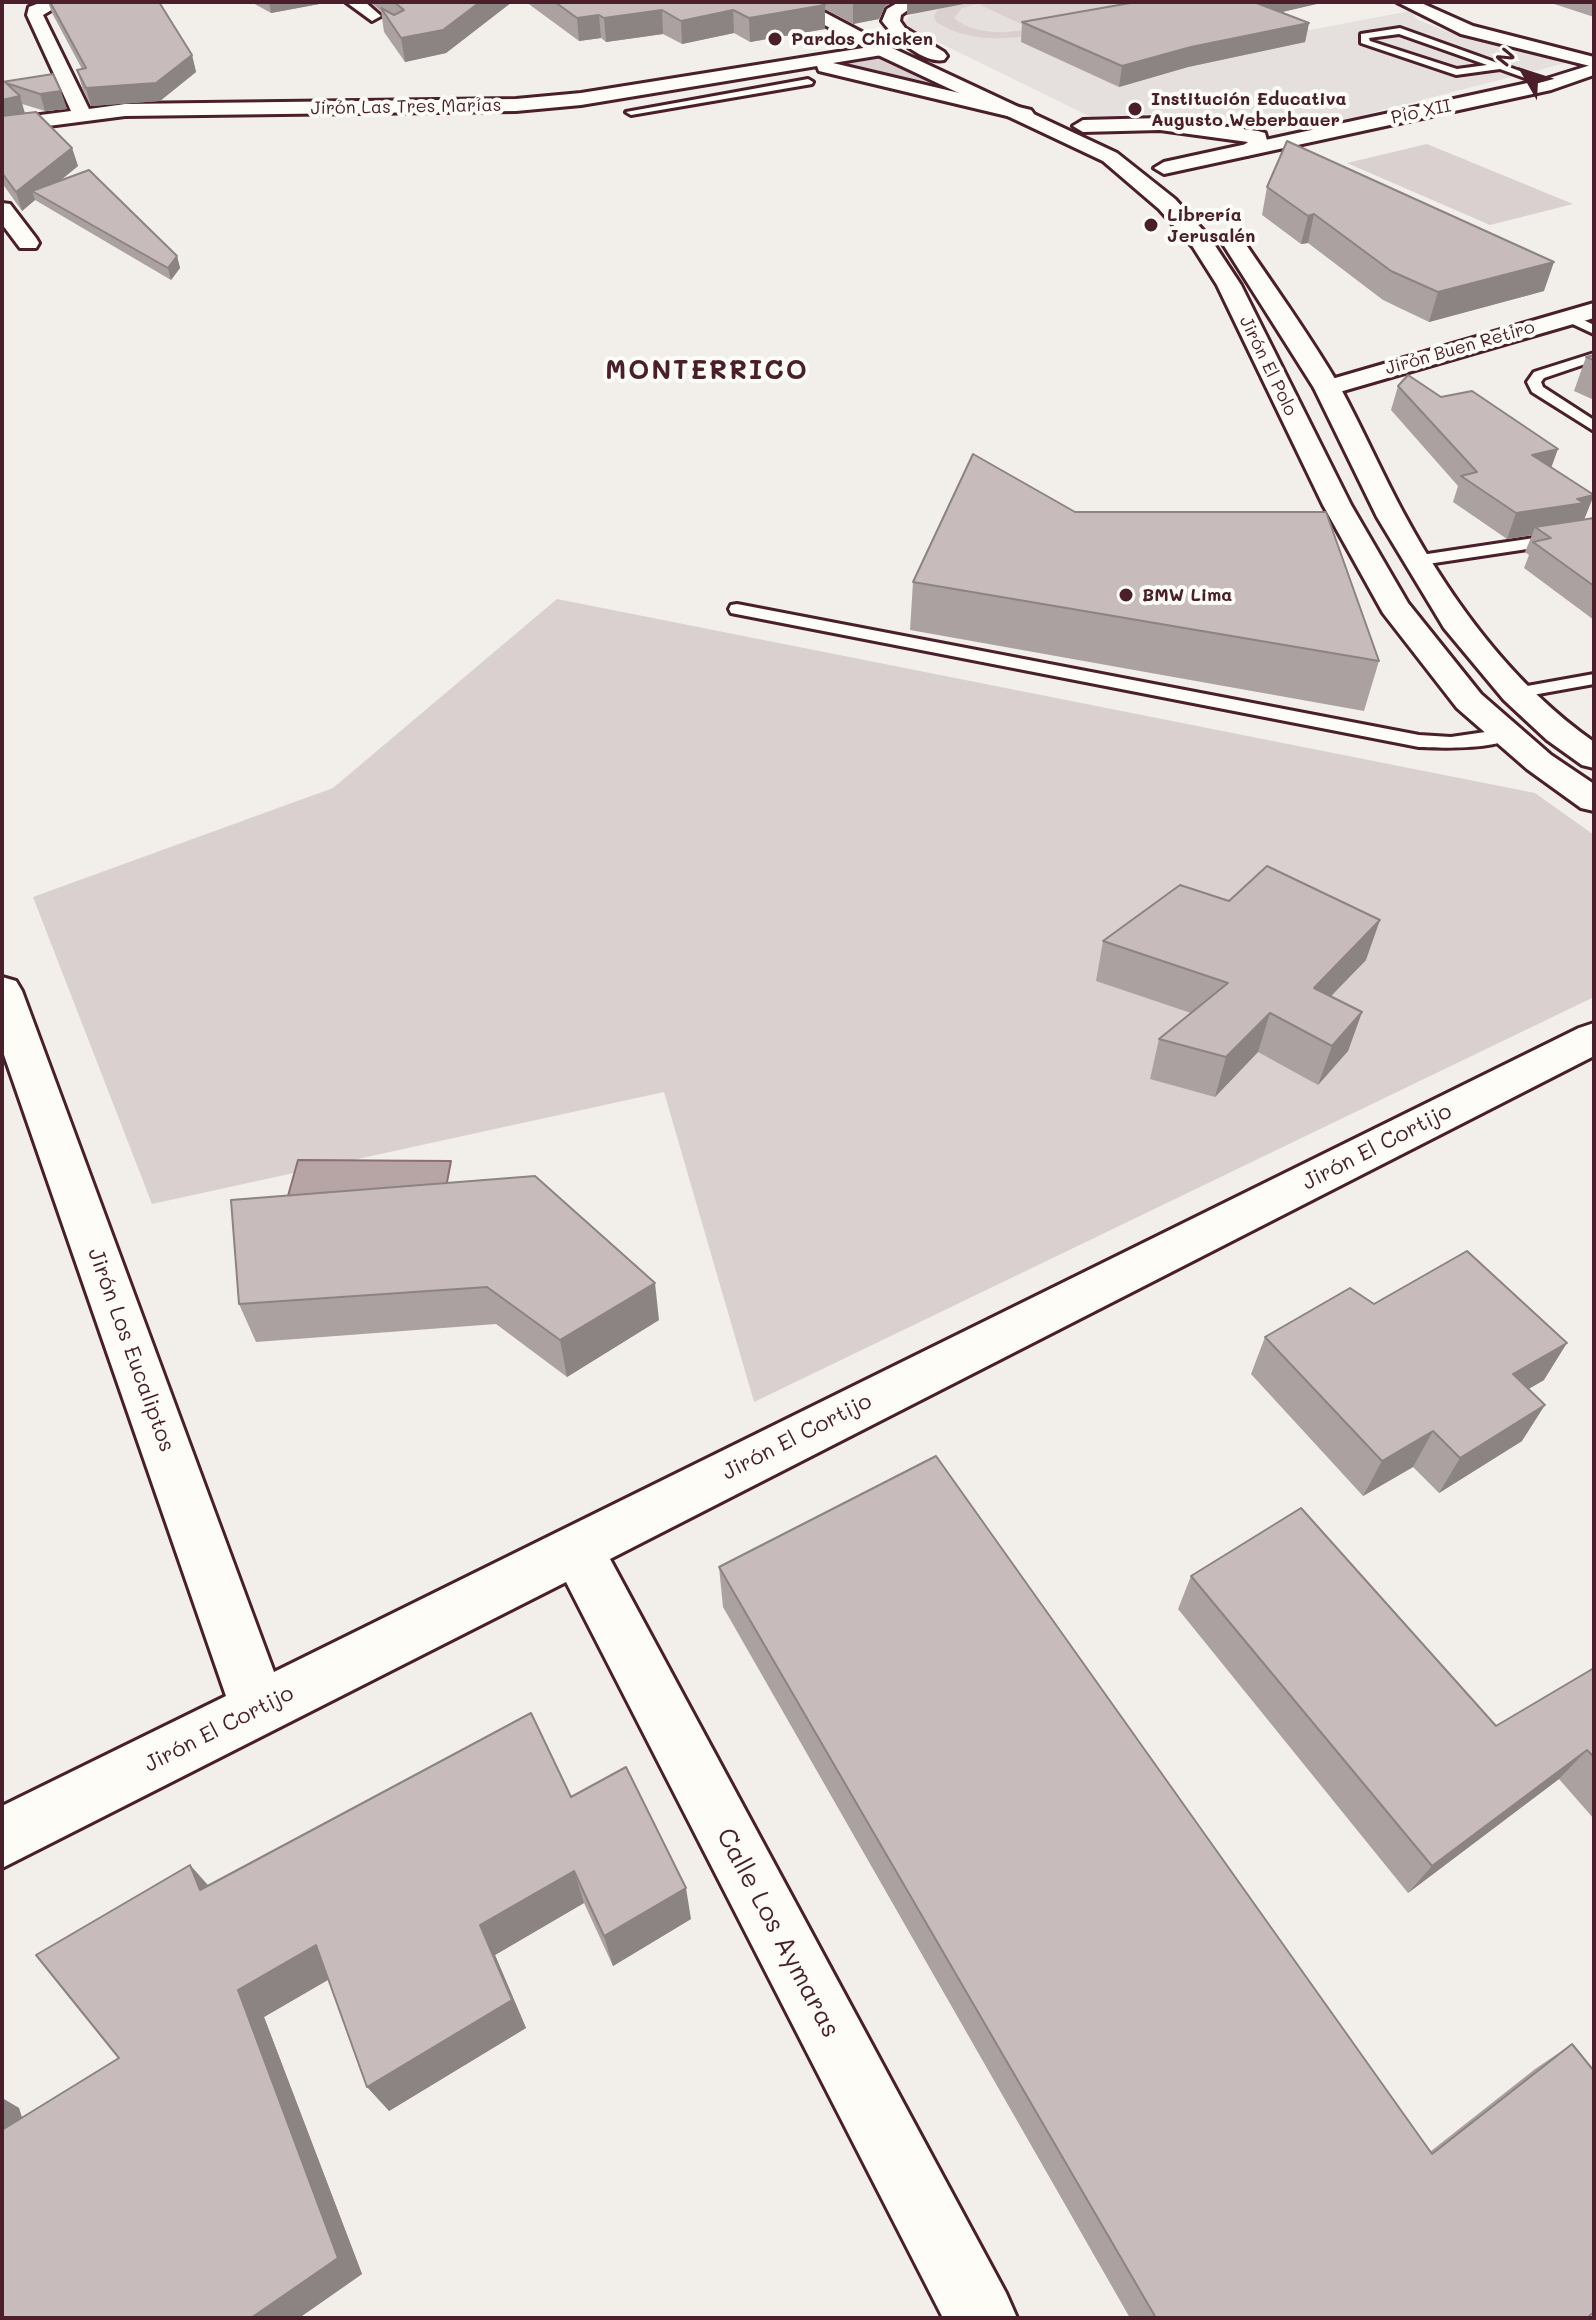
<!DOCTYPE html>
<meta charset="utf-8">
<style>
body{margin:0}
#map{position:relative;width:1596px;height:2320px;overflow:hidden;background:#f2efeb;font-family:Mali,sans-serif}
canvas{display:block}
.frame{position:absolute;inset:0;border:4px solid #4a1f2b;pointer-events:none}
.north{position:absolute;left:1484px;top:32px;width:80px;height:80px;-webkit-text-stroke:6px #fdfcf7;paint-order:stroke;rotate:309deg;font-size:22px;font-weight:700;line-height:32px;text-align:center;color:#4a1f2b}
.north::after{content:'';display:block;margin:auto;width:28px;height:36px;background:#4a1f2b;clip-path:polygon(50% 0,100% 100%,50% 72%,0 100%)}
</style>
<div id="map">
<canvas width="1596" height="2320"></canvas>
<div class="frame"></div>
<div class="north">N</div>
</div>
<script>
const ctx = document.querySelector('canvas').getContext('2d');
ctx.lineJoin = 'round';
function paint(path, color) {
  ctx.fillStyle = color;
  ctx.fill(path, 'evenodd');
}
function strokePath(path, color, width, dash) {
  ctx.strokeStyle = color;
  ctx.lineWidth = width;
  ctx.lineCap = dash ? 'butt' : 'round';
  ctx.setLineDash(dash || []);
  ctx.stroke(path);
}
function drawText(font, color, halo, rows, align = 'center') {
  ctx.font = font + ' Mali,sans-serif';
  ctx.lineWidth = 8;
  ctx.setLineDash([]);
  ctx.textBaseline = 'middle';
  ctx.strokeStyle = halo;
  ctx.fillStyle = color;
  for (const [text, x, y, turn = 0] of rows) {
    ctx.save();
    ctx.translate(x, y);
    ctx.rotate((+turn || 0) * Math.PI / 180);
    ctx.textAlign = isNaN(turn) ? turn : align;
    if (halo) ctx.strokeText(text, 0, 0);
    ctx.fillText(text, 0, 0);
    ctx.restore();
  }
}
paint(new Path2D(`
 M 950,2 L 1238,2 L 1310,30 L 1410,11 L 1418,20 L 1454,34 L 1566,63 L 1312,128 L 1147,114 L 1091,117 L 909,28 L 905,22 L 908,17 L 922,10 Z`), '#e5dfdd');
paint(new Path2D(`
 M 960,2 L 1151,2 C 1090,20 996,61 936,22 L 934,16 L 938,10 ZM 978,4 L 1030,28 C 1009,35 970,34 954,18 L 962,8 Z
 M 873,55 L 956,96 L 824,63 Z
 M 1427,144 L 1573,204 L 1490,225 L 1347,163 Z
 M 557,599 L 1535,793 L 1594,835 L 1594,997 L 754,1402 L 664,1092 L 152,1204 L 33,897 L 333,788 Z`), '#d9d0cf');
const water = new Path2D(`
 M 298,1160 L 451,1161 L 443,1203 L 286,1203 Z`);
paint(water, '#b7a5a6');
strokePath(water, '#8b6f75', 2);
const lane = new Path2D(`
 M 1400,28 L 1556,84 L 1547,86 L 1500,69 L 1456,75 L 1361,43 L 1361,34 ZM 1399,34 L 1487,65 L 1457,69 L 1370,41 L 1369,38 Z
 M 808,79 L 813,82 L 812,84 L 631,115 L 626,112 Z
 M 1569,313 L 1594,325 L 1594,334 L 1564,320 L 1564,314 Z
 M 1594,353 L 1594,361 L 1544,378 L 1541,382 L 1543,387 L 1594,420 L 1594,431 L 1532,392 L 1527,382 L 1534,372 Z
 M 1594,529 L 1594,539 L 1421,565 L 1413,560 L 1421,555 Z
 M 737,604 L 1419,735 L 1451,737 L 1506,729 L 1515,735 C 1500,750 1441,748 1419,747 L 731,613 L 729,609 L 731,605 Z
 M 1594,674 L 1594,684 L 1516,698 L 1507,693 L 1516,688 Z`);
const street = new Path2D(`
 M 42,2 L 65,2 L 43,15 L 89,109 L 125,104 L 516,99 L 581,93 L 882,45 L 888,46 L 891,50 L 888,54 L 833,63 L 1031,110 L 1034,114 L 1024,120 L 819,71 L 817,66 L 581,105 L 516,111 L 125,116 L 2,132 L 2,120 L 71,111 L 27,15 L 29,7 Z
 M 346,2 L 365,2 L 381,16 L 372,21 Z
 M 1397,2 L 1419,2 L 1473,26 L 1594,57 L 1594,67 L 1461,34 Z
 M 1160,118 L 1258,131 L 1265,133 L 1268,144 L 1247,156 L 1237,150 L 1248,142 L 1160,130 L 1083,132 L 1073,126 L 1083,120 Z
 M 2,203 L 10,204 L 36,238 L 39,243 L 36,248 L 20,248 L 2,224 Z
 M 1594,303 L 1594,318 L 1336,393 L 1318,393 L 1314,388 L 1318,383 Z
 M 2,977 L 16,981 L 22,991 L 274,1672 L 1579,1028 L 1594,1023 L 1594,1056 L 610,1559 L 1006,2293 L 1017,2318 L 943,2318 L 566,1582 L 2,1868 L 2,1806 L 226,1696 L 2,1049 Z`);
const secondary = new Path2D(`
 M 784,2 L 805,2 L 888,46 L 1117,153 L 1175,199 L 1210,238 L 1241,285 L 1351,505 L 1408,603 L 1481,694 L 1551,755 L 1594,784 L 1594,811 L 1581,808 L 1527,769 L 1457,708 L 1383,613 L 1323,505 L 1217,285 L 1193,247 L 1159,209 L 1103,161 L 876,54 Z
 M 899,2 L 919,2 L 901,15 L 900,21 L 905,28 L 944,52 L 947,56 L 944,60 C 923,64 894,37 882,21 L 887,9 Z
 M 1594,64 L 1594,75 L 1551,90 L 1164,174 L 1154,168 L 1164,162 L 1546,79 Z
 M 1232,234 L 1240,236 C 1274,286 1311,337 1341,389 C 1363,430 1382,473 1404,514 C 1451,601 1513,685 1594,742 L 1594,768 L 1582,765 L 1547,740 L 1504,700 L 1444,628 L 1377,517 L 1314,388 L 1221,241 Z`);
strokePath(lane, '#4a1f2b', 6);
strokePath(street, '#4a1f2b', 6);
strokePath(secondary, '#4a1f2b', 6);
paint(lane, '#fdfcf7');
paint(street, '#fdfcf7');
paint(secondary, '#fdfcf7');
paint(new Path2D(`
 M 48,2 L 159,2 L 192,55 L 196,72 L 160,101 L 91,106 L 82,87 L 77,70 L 82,69 L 52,13 Z
 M 251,2 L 330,2 L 271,13 Z
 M 370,2 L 512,2 L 446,53 L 405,62 L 384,32 L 381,11 Z
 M 526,2 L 894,2 L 885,6 L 879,19 L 853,24 L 825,9 L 825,29 L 750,42 L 734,33 L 682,44 L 663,34 L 606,42 L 601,38 L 579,41 Z
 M 1136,2 L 1325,2 L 1282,12 L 1309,23 L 1305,42 L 1188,67 L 1119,87 L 1021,42 L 1022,22 Z
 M 1548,2 L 1594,2 L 1594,17 Z
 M 53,74 L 67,109 L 45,111 L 22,104 L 25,113 L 72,148 L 78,166 L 60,181 L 177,256 L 180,268 L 171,280 L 35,200 L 22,211 L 2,183 L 2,82 Z
 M 1267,187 L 1544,291 L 1429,322 L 1383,300 L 1308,243 L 1301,244 L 1262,215 Z
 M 1594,355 L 1594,400 L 1574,391 L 1586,357 Z
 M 1398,386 L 1552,468 L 1584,519 L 1594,518 L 1594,620 L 1524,568 L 1529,555 L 1525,552 L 1532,535 L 1507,539 L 1453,502 L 1458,486 L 1391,410 Z
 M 1075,512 L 1379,661 L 1364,711 L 910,630 L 913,582 Z
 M 1103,941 L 1366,960 L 1331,996 L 1362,1012 L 1348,1051 L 1318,1085 L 1258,1052 L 1215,1097 L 1150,1079 L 1159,1039 L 1191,1013 L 1096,981 Z
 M 231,1200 L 659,1320 L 567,1377 L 496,1324 L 256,1342 L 239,1304 Z
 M 1374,1304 L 1544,1380 L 1528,1389 L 1522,1441 L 1439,1493 L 1413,1467 L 1363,1496 L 1251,1374 L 1265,1337 Z
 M 719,1567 L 1431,2151 L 1535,2069 L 1572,2044 L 1587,2318 L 1130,2318 L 723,1607 Z
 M 1191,1576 L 1496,1726 L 1594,1668 L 1594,1819 L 1559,1779 L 1408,1893 L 1178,1609 Z
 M 571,1797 L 691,1919 L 613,1966 L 584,1903 L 495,1955 L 526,2028 L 389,2111 L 328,1980 L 264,2017 L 362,2274 L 299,2318 L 2,2318 L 2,2098 L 19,2108 L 22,2117 L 119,2058 L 190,1865 L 208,1885 Z`), '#aca1a1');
paint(new Path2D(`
 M 269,2 L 330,2 L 271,13 Z
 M 480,2 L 512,2 L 446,53 L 405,62 L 401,38 Z
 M 853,2 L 894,2 L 885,6 L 879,19 L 853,24 Z
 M 907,2 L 974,2 L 907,15 Z
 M 1252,2 L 1325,2 L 1248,20 Z
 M 825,5 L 825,29 L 750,42 L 749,18 Z
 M 662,10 L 663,34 L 606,42 L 604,18 Z
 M 733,10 L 734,33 L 682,44 L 681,21 Z
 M 599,15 L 601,38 L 579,41 L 577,18 Z
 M 1309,23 L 1305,42 L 1188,67 L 1119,87 L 1122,66 L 1191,47 Z
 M 192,55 L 196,72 L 160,101 L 91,106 L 86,88 Z
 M 61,91 L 67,109 L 45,111 L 40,94 Z
 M 20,96 L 25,114 L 2,119 L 2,100 Z
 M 72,148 L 78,166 L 41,196 L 32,191 L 35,200 L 22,211 L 16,192 Z
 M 1314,214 L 1308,243 L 1301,244 L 1308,216 Z
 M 177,256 L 180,268 L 171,280 L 168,268 Z
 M 1554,262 L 1544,291 L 1429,322 L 1438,292 Z
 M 1558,449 L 1549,474 L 1532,455 Z
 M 1594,495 L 1584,520 L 1535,527 L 1532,535 L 1507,539 L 1516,513 Z
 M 1380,920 L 1366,960 L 1301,1027 L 1314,988 Z
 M 1362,1012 L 1348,1051 L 1318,1085 L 1332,1046 Z
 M 1270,1013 L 1258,1052 L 1215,1097 L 1226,1057 Z
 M 655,1283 L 659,1320 L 567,1377 L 560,1340 Z
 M 1567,1343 L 1544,1380 L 1491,1411 L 1513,1374 Z
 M 1545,1405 L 1522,1441 L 1439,1493 L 1460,1458 Z
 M 1433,1431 L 1413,1467 L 1363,1496 L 1382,1461 Z
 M 1587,1750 L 1559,1779 L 1408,1893 L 1432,1866 Z
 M 190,1865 L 218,1897 L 200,1890 Z
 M 574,1871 L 584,1903 L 495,1955 L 526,2028 L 389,2111 L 367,2087 L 480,1925 Z
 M 686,1888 L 691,1919 L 613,1966 L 604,1936 Z
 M 316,1945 L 338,1974 L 264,2017 L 362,2274 L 299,2318 L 251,2318 L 238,1990 Z
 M 2,2098 L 19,2108 L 33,2157 L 2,2141 Z`), '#8c8383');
const building = new Path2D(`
 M 50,2 L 159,2 L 192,55 L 156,83 L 86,88 L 77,70 L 86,68 Z
 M 394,2 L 480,2 L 443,30 L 401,38 L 381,8 L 394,15 L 404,10 Z
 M 555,2 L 819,2 L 825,5 L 749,18 L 733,10 L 681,21 L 662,10 L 604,18 L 599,15 L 577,18 Z
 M 1136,2 L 1254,2 L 1309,23 L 1191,47 L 1122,66 L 1022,22 Z
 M 53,74 L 61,91 L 40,94 L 6,83 L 20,96 L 2,100 L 2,82 Z
 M 36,112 L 72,148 L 16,192 L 2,173 L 2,116 Z
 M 1287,141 L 1554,262 L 1438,292 L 1391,271 L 1314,214 L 1308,216 L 1267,187 Z
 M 89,170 L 177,256 L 168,268 L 32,191 Z
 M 1594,355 L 1594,360 L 1586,357 Z
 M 1408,375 L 1441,397 L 1472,391 L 1558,449 L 1532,455 L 1594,495 L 1577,499 L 1584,503 L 1516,513 L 1461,476 L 1477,472 L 1398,386 Z
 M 973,454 L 1075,512 L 1326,512 L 1379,661 L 913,582 Z
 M 1594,518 L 1594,586 L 1533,542 L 1551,538 L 1535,527 Z
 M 1267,866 L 1380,920 L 1314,988 L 1362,1012 L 1332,1046 L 1270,1013 L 1226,1057 L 1159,1039 L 1228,983 L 1103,941 L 1180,885 L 1229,901 Z
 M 535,1176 L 655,1283 L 560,1340 L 487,1287 L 239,1304 L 231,1200 Z
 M 1467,1251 L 1567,1343 L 1513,1374 L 1545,1405 L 1460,1458 L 1433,1431 L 1382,1461 L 1265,1337 L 1350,1288 L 1374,1304 Z
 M 936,1456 L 1432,2154 L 1572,2044 L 1594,2071 L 1594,2312 L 1587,2318 L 1156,2318 L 719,1567 Z
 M 1301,1508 L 1496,1726 L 1594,1668 L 1594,1757 L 1587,1750 L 1432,1866 L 1191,1576 Z
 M 531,1713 L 571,1797 L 626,1767 L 686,1888 L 604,1936 L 574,1871 L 480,1925 L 512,2000 L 367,2087 L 316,1945 L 238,1990 L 338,2258 L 251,2318 L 2,2318 L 2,2130 L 119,2058 L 36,1955 L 190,1865 L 200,1890 Z`);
paint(building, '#c8bbbb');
strokePath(building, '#8c8383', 2);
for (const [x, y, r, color] of [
 [775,39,8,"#4a1f2b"],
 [1135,109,8,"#4a1f2b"],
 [1151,225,8,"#4a1f2b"],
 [1126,595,8,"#4a1f2b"]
]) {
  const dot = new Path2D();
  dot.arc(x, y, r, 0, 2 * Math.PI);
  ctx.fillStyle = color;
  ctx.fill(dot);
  strokePath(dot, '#fdfcf7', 3);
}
drawText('bold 18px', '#4a1f2b', '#fdfcf7', [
 ["Pardos Chicken",791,39],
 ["Institución Educativa",1151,99],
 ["Augusto Weberbauer",1151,120],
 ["Librería",1167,215],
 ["Jerusalén",1167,236],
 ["BMW Lima",1142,595]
], 'left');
drawText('18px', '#4a1f2b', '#fdfcf7', [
 ["Jirón Las Tres Marías",406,107,-1],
 ["Pío XII",1421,112,-12],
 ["Jirón Buen Retiro",1460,348,-16],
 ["Jirón El Polo",1268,366,64]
]);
drawText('22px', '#4a1f2b', '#fdfcf7', [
 ["Jirón El Cortijo",1377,1147,-27],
 ["Jirón Los Eucaliptos",131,1350,70],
 ["Jirón El Cortijo",797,1437,-27],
 ["Jirón El Cortijo",219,1729,-27]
]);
ctx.letterSpacing = '2px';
drawText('bold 26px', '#4a1f2b', '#fdfcf7', [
 ["MONTERRICO",707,371]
]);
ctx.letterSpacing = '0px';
drawText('26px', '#4a1f2b', '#fdfcf7', [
 ["Calle Los Aymaras",778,1933,62]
]);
</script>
